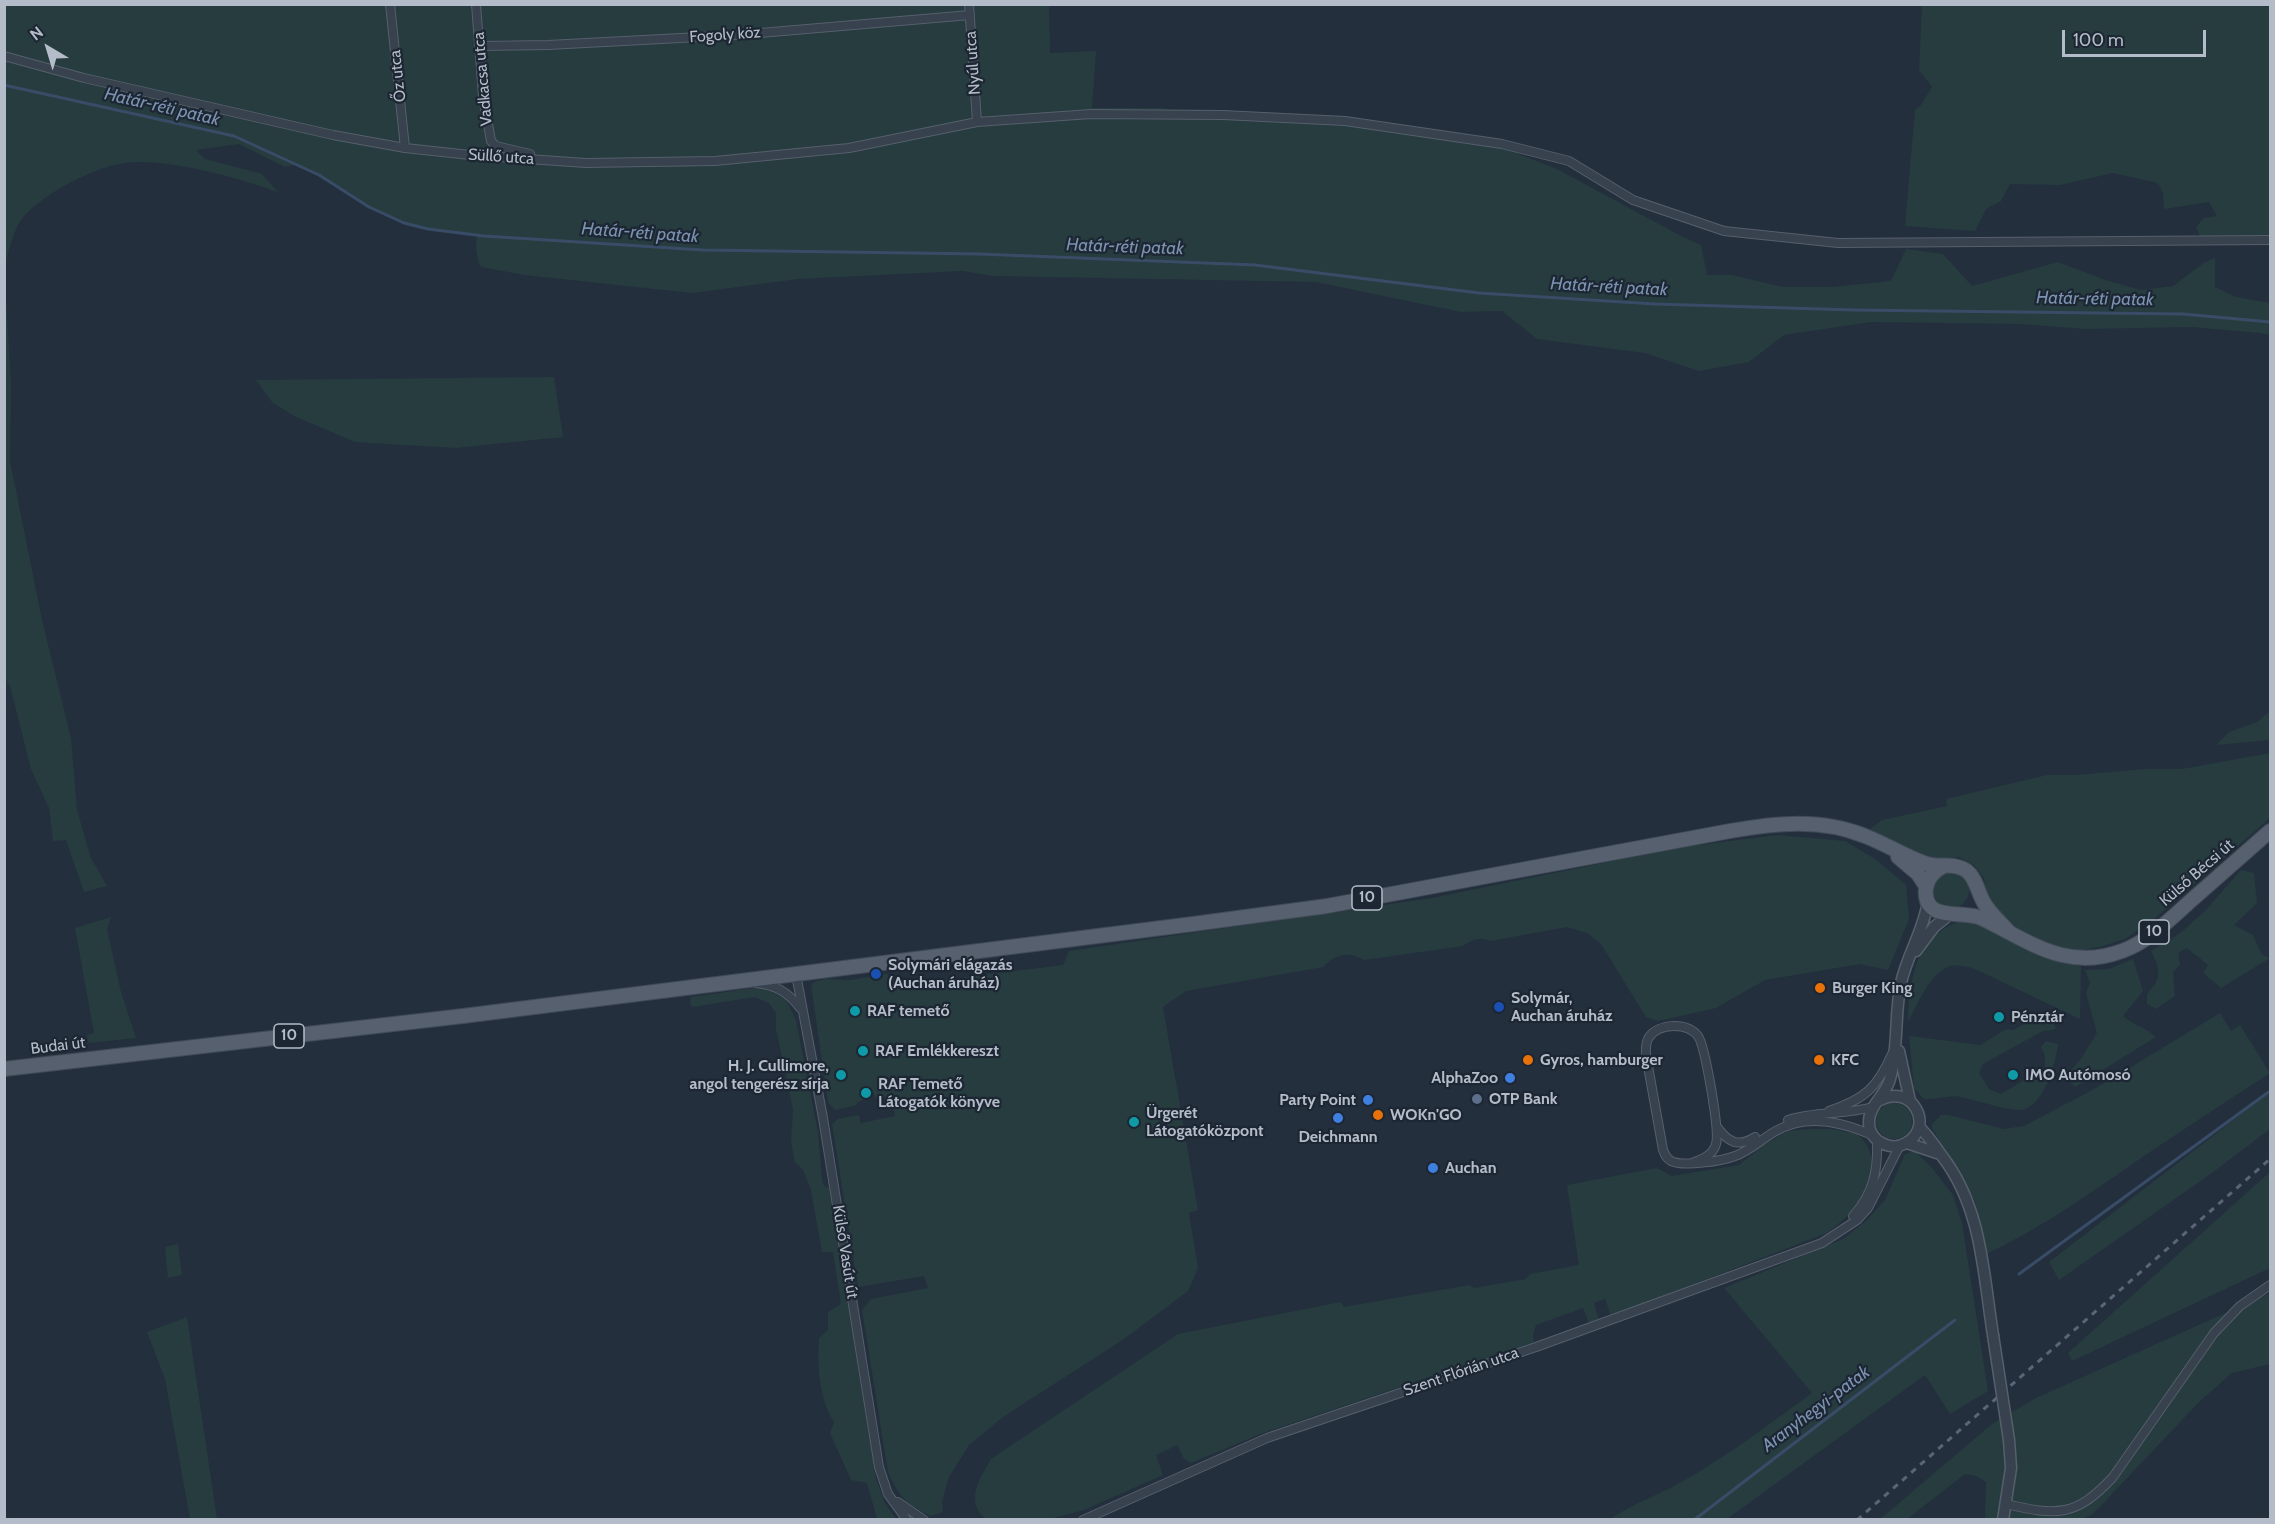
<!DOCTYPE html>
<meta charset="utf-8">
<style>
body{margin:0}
#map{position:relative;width:2275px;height:1524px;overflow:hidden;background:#242f3e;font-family:Cabin,sans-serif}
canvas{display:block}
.frame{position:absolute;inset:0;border:6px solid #b4bcc9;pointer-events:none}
.north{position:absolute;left:18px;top:18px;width:60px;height:60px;-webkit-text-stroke:4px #1d2633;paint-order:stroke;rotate:322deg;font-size:16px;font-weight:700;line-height:24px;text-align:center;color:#b4bcc9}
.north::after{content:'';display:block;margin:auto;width:21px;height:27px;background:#b4bcc9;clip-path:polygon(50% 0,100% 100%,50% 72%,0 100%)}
.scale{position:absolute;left:2062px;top:30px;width:144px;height:27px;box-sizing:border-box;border:3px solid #b4bcc9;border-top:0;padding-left:8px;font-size:18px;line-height:21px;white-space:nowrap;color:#b4bcc9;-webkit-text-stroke:4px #1d2633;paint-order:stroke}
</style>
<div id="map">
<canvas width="2275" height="1524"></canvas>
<div class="frame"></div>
<div class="north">N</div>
<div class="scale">100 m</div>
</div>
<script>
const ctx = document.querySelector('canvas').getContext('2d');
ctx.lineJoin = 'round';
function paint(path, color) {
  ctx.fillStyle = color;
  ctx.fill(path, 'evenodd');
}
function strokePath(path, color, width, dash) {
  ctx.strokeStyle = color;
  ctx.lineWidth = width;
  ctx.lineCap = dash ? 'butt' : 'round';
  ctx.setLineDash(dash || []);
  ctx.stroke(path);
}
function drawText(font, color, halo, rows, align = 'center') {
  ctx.font = font + ' Cabin,sans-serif';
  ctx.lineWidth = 4.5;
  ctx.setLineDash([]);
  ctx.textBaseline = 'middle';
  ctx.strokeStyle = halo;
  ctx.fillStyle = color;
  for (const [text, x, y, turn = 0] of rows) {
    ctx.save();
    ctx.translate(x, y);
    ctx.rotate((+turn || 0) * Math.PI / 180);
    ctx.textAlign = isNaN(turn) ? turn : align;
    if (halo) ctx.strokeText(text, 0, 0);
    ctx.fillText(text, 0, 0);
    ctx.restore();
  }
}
paint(new Path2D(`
 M 4,5 L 1049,5 L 1050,53 L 1096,51 L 1092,108 L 1159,108 L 1220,114 L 1310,118 L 1504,148 L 1559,170 L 1681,236 L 1701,245 L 1707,275 L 1732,275 L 1783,287 L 1833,287 L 1891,281 L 1906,249 L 1943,254 L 1972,286 L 2058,262 L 2105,280 L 2141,290 L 2173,286 L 2205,262 L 2215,258 L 2215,287 L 2236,297 L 2270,303 L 2270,335 L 2260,333 L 2191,327 L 2086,329 L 2021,324 L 1871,322 L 1784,335 L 1749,362 L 1699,371 L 1645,353 L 1537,339 L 1502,311 L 1461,312 L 1316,282 L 994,276 L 962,271 L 798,279 L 692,293 L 524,275 L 481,267 C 476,256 475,248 477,235 L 428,229 L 404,223 L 369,207 L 319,175 L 297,164 L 285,167 L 239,144 L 196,150 L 205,159 L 262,174 L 278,192 C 240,178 164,157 124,163 C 103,166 83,176 64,186 C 51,193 30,208 21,220 C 14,230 9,251 5,263 Z
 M 1922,5 L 2270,5 L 2270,236 L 2201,239 L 2196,227 L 2204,218 L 2217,216 L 2209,202 L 2164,209 L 2163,193 L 2158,183 L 2113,173 L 2060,185 L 2010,184 L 2001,201 L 1986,209 L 1975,231 L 1905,226 L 1915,110 L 1921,105 L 1932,87 L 1919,70 Z
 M 4,268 L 11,382 L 10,461 L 42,620 L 71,738 L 77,810 L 91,858 L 107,886 L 84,892 L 66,840 L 53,841 L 49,808 L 31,769 L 10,686 L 5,677 Z
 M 554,377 L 563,437 L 455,448 L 355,442 L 294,416 L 272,402 L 256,380 Z
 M 2270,711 L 2270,740 L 2216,745 L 2229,732 L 2257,722 Z
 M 2270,753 L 2270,818 L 2154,919 L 2125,939 L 2103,946 L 2072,952 L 2054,948 L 2015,927 L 1994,908 L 1986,897 L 1984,878 L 1974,865 L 1959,857 L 1932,860 L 1870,829 L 1882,820 L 1947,806 L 1946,799 L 2047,775 L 2077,775 L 2146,769 L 2182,769 Z
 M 1778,835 L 1845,841 L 1875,859 L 1906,885 L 1909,919 L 1888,970 L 1860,964 L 1765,980 L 1716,1008 L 1658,1021 L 1646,1017 L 1601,944 L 1587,933 L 1567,927 L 1490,941 C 1479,936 1472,940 1463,946 L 1364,960 C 1348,951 1336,954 1323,967 L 1186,991 L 1163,1007 L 1198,1210 L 1189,1213 L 1198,1268 L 1188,1291 L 1124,1339 L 1003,1417 L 969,1445 L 949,1477 L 942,1502 L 943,1512 L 931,1516 C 907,1505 898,1496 888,1472 L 862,1310 L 871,1299 L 928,1288 L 924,1276 L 858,1287 L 832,1124 L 838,1119 L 859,1115 L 861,1123 L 895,1116 L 891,1096 L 876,1098 L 873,1093 L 867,1093 L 866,1099 L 857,1102 L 857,1105 L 835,1110 L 828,1102 L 811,985 L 814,982 L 825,979 L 850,980 L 887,974 L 896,979 L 906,979 L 908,986 L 926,982 L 1063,965 L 1069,951 L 1432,898 L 1681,847 Z
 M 2241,870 L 2254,873 L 2257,903 L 2234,925 L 2253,935 L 2262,955 L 2270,958 L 2221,988 L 2203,973 L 2208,965 L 2187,948 L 2178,953 L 2180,965 L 2173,972 L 2175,996 L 2156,1009 L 2147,1004 L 2147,994 C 2162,977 2161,971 2151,951 L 2179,934 L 2204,912 Z
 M1933 890a18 18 0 1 1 36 0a18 18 0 1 1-36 0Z
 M 111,917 L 107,929 L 121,992 L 136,1038 L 88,1043 L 87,1035 L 94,1033 L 75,928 Z
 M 1965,920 L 1976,920 C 2009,941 2041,960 2081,966 L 2080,1019 L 1973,968 C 1963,966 1952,963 1944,969 C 1927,980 1917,1005 1908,1022 C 1909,979 1916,932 1965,920 Z
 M 2133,959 L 2143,991 L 2123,1016 C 2134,1026 2146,1027 2156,1037 L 2075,1087 L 2070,1082 L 2068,1073 L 2080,1060 L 2097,1033 L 2086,993 L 2090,983 L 2085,970 L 2109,969 Z
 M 754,988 L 770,989 L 779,994 L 786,1000 L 796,1020 L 818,1132 L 822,1180 L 824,1186 L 829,1188 L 876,1479 L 885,1503 L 896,1519 L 877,1519 L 867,1483 L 851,1480 L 830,1433 L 834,1422 C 819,1398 817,1366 819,1338 L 828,1330 L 828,1312 L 841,1304 L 833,1252 L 822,1252 L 811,1190 L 803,1170 L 795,1162 L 791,1142 L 793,1109 L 776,1029 L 776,1013 L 769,1003 L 755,997 L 692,1007 L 690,1004 L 691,997 Z
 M 2220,1013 L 2231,1031 L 2240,1025 L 2270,1073 C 2228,1100 2186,1128 2144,1156 C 2092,1192 2042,1228 1984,1255 L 1976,1203 L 1932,1128 L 1932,1124 L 1941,1115 L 1948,1115 L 2004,1129 L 2024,1126 L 2098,1087 Z
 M 2042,1014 L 2049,1016 L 2056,1028 L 2053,1030 L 2043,1031 L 1983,1064 L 1979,1073 L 1989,1089 L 2001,1094 L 2045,1068 L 2045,1055 L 2041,1047 L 2046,1041 L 2058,1044 C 2056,1062 2044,1107 2021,1110 C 2009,1111 1975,1100 1961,1097 C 1950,1094 1936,1100 1924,1099 L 1914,1088 L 1909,1036 L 1981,1045 L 2006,1029 L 2013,1030 Z
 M 2270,1092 L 2270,1129 L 2212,1173 L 2059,1280 L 2049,1262 Z
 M1876 1121a18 18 0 1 1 36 0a18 18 0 1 1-36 0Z
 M 1809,1129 L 1831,1129 L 1858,1134 C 1862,1139 1867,1144 1869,1150 C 1883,1183 1852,1215 1827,1233 L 1611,1316 L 1605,1299 L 1594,1303 L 1599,1320 L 1589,1323 L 1583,1308 L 1536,1325 L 1533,1335 L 1534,1342 L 1263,1433 L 1191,1463 L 1184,1459 L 1177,1445 L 1156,1455 L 1163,1475 L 1084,1510 L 1050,1519 L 986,1519 C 964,1502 980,1478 991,1459 L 1178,1334 L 1341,1302 L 1344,1307 L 1469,1285 L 1474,1288 L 1526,1279 L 1530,1274 L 1579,1265 L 1567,1185 L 1657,1168 L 1672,1176 L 1739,1165 L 1764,1145 L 1788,1131 Z
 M 1915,1151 L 1932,1168 L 1953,1195 L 1962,1223 L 1988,1391 L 1950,1414 L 1925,1375 L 1727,1519 L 1609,1520 C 1633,1503 1662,1494 1687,1479 C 1730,1454 1771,1423 1812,1393 L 1724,1288 L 1843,1239 L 1866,1221 L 1885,1200 L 1905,1154 Z
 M 2270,1172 L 2270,1268 L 2072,1361 L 2068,1353 Z
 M 178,1244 L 182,1275 L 168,1278 L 165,1247 Z
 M 2270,1293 L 2270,1364 L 2232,1373 L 2201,1400 L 2093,1514 L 2082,1519 L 1985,1519 L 1986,1482 L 1976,1476 L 1965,1474 L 1907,1519 L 1879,1520 L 1992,1424 L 2036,1398 Z
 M 187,1317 L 217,1519 L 190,1519 L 165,1379 L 147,1332 Z`), '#263c3f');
strokePath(new Path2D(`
 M 4,85 L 234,136 L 319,175 L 369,207 L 404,223 L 428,229 L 484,236 L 703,250 L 980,254 L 1255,265 L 1479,293 L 1655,304 L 1854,310 L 2183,314 L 2270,322
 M 2019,1274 L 2270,1091
 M 1694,1520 L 1955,1320`), '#394c67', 3);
const minor = new Path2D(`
 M 390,4 L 405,148
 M 476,4 L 483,96 L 491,141 L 496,146 L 530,154 L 530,160
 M 969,4 L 977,122
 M 480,46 L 548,45 L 737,35 L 970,15
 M 4,56 L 84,78 L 333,135 L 405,148 L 470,155 L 586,163 L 715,161 L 849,148 L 977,122 L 1091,114 L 1223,115 L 1345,121 L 1502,144 L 1569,161 L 1633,200 L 1724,231 L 1838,243 L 2270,240
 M 796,974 L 823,1118 L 879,1467 L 888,1494 L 907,1520
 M 756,983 C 776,985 788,992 800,1008
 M 1829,1111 C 1865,1099 1877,1088 1892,1054
 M 1788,1120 C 1815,1111 1845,1115 1873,1107
 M 1717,1127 C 1728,1142 1738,1148 1755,1137
 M 1692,1163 C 1703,1159 1713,1155 1716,1144 C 1720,1131 1705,1046 1698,1036 C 1687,1022 1659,1023 1649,1037 C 1645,1043 1646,1049 1646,1055 L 1663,1150 C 1665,1155 1666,1158 1671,1161 C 1683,1167 1722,1161 1735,1156 C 1756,1149 1769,1129 1796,1123 C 1822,1117 1849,1125 1872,1135
 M 1853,1216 C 1874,1193 1878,1170 1877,1140
 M 898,1502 L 924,1520
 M 2006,1504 C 2057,1516 2076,1517 2113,1477 L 2214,1333 L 2240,1306 L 2270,1285
 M 1083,1520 L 1267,1438 L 1536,1347 L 1822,1243 L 1857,1220 L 1868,1208 L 1900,1145`);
const tertiary = new Path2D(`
 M 1916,951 L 1934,927 L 1949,915
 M 1899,1051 L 1910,1101
 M 1880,1100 C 1913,1083 1935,1127 1906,1143 C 1891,1152 1869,1141 1869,1123 C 1868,1106 1886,1095 1890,1079 C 1899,1046 1894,1015 1901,983 C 1907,955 1924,930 1928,901
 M 1919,1127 C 1929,1136 1934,1145 1942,1156 C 1982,1208 1983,1272 1993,1335
 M 1907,1143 L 1940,1154
 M 2003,1520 L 2011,1468 L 2009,1440`);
const primary = new Path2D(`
 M 1898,857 L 1918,874 L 1926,886
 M 1942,867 C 1934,871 1928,878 1926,888 C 1922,923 1963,910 1981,918 C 2029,941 2066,972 2122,951 C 2150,941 2173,916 2195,897 C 2220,875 2245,853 2270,831
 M 4,1069 L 463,1016 L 1193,924 L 1327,906 L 1730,831 C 1776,823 1821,818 1865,836 C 1886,844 1906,857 1927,864 C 1941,868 1955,862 1967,871 C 1977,879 1978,895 1986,906 C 1993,916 2002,924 2010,933`);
strokePath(minor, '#565f6c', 10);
strokePath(tertiary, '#565f6c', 13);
strokePath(primary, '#414a57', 16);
strokePath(minor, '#38414e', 8);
strokePath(tertiary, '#38414e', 10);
strokePath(primary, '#56606e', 14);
strokePath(new Path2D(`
 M 1857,1520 L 2270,1159`), '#5a6575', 3, [6, 6]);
const tertiaryBridge = new Path2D(`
 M 1993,1335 L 2009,1440`);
strokePath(tertiaryBridge, '#565f6c', 13, []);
strokePath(tertiaryBridge, '#38414e', 10);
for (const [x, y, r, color] of [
 [876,974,6,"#1a4fb4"],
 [1820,988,6,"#e8710a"],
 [1499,1007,6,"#1a4fb4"],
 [855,1011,6,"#0f9aa8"],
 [1999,1017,6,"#0f9aa8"],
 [863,1051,6,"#0f9aa8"],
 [1528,1060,6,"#e8710a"],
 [1819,1060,6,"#e8710a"],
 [841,1075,6,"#0f9aa8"],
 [2013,1075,6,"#0f9aa8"],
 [1510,1078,6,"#3f7fe0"],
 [866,1093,6,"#0f9aa8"],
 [1477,1099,6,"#5c6f8a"],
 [1368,1100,6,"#3f7fe0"],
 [1378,1115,6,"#e8710a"],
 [1338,1118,6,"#3f7fe0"],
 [1134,1122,6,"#0f9aa8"],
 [1433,1168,6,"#3f7fe0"]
]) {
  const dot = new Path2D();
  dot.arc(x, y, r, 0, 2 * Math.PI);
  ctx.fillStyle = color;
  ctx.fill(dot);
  strokePath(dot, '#1d2633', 2);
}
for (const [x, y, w] of [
 [1367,898,30],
 [2154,932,30],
 [289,1036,30]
]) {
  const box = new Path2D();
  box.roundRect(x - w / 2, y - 12, w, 24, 4.5);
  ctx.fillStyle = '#1d2633';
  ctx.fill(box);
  strokePath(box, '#b4bcc9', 1.5);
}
drawText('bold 15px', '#b4bcc9', null, [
 ["10",1367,898],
 ["10",2154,932],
 ["10",289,1036]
]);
drawText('16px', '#b4bcc9', '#1d2633', [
 ["Fogoly köz",725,35,-4],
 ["Nyúl utca",973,63,-94],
 ["Őz utca",398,76,-96],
 ["Vadkacsa utca",483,79,-95],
 ["Süllő utca",501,157,4],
 ["Külső Bécsi út",2197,873,-41],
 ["Budai út",58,1046,-7],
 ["Külső Vasút út",845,1252,81],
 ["Szent Flórián utca",1461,1372,-19]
]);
drawText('bold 16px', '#b4bcc9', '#1d2633', [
 ["Solymári elágazás",888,965],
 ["(Auchan áruház)",888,983],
 ["Burger King",1832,988],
 ["Solymár,",1511,998],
 ["Auchan áruház",1511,1016],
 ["RAF temető",867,1011],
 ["Pénztár",2011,1017],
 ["RAF Emlékkereszt",875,1051],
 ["Gyros, hamburger",1540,1060],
 ["KFC",1831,1060],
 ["H. J. Cullimore,",829,1066,"right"],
 ["angol tengerész sírja",829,1084,"right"],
 ["IMO Autómosó",2025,1075],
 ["AlphaZoo",1498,1078,"right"],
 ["RAF Temető",878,1084],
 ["Látogatók könyve",878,1102],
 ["OTP Bank",1489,1099],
 ["Party Point",1356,1100,"right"],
 ["Ürgerét",1146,1113],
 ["Látogatóközpont",1146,1131],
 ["WOKn'GO",1390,1115],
 ["Deichmann",1338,1137,"center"],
 ["Auchan",1445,1168]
], 'left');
drawText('italic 18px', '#7c92b1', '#1d2633', [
 ["Határ-réti patak",162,107,13],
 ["Határ-réti patak",640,233,4],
 ["Határ-réti patak",1125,247,2],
 ["Határ-réti patak",1609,287,3],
 ["Határ-réti patak",2095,299,1],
 ["Aranyhegyi-patak",1816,1409,-37]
]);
</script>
